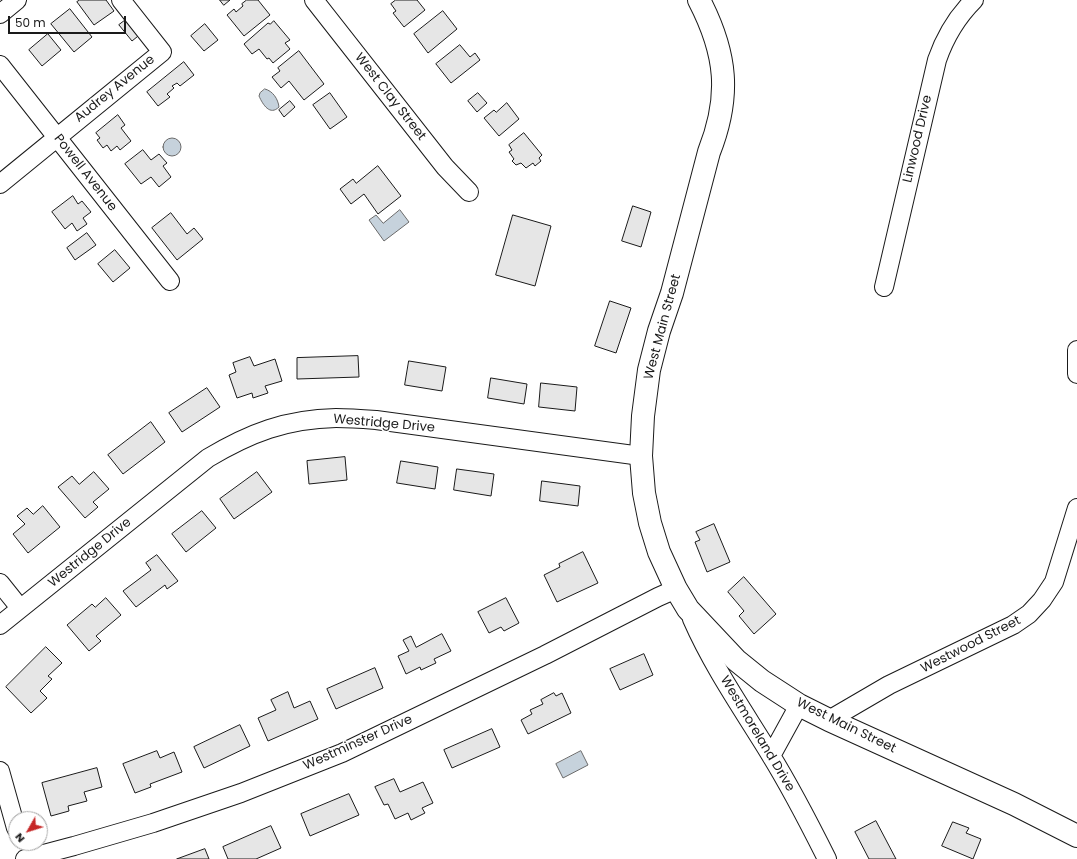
<!DOCTYPE html>
<style>
body{margin:0}
#map{position:relative;width:1077px;height:859px;overflow:hidden;background:#fff;font-family:Poppins,sans-serif}
canvas{display:block}
.north{position:absolute;left:8px;top:811px;width:40px;height:40px;box-sizing:border-box;background:#fff;border:1px solid #a3a3a3;border-radius:50%;rotate:231deg;font-size:11px;font-weight:700;line-height:16px;text-align:center;color:#1a1a1a}
.north::after{content:'';display:block;margin:auto;width:14px;height:18px;background:#c62828;clip-path:polygon(50% 0,100% 100%,50% 72%,0 100%)}
.scale{position:absolute;left:8px;top:16px;width:118px;height:18px;box-sizing:border-box;border:2px solid #1a1a1a;border-top:0;padding-left:5px;font-size:12px;line-height:14px;white-space:nowrap;color:#1a1a1a;-webkit-text-stroke:3px #fff;paint-order:stroke}
</style>
<div id="map">
<canvas width="1077" height="859"></canvas>
<div class="north">N</div>
<div class="scale">50 m</div>
</div>
<script>
const ctx = document.querySelector('canvas').getContext('2d');
ctx.lineJoin = 'round';
function paint(path, color) {
  ctx.fillStyle = color;
  ctx.fill(path, 'evenodd');
}
function strokePath(path, color, width, dash) {
  ctx.strokeStyle = color;
  ctx.lineWidth = width;
  ctx.lineCap = dash ? 'butt' : 'round';
  ctx.setLineDash(dash || []);
  ctx.stroke(path);
}
function drawText(font, color, halo, rows, align = 'center') {
  ctx.font = font + ' Poppins,sans-serif';
  ctx.lineWidth = 3;
  ctx.setLineDash([]);
  ctx.textBaseline = 'middle';
  ctx.strokeStyle = halo;
  ctx.fillStyle = color;
  for (const [text, x, y, turn = 0] of rows) {
    ctx.save();
    ctx.translate(x, y);
    ctx.rotate((+turn || 0) * Math.PI / 180);
    ctx.textAlign = isNaN(turn) ? turn : align;
    if (halo) ctx.strokeText(text, 0, 0);
    ctx.fillText(text, 0, 0);
    ctx.restore();
  }
}
const water = new Path2D(`
 M 265,89 C 273,91 278,99 279,107 C 270,116 263,105 259,96 L 260,93 Z
 M163 147a9 9 0 1 1 18 0a9 9 0 1 1-18 0Z
 M 400,210 L 409,222 L 384,241 L 369,220 L 376,215 L 383,223 Z
 M 581,751 L 588,765 L 563,778 L 556,764 Z`);
paint(water, '#c6d2dc');
strokePath(water, '#6a6a6a', 1);
const building = new Path2D(`
 M 80,0 L 106,0 L 114,11 L 94,25 L 77,2 Z
 M 220,0 L 230,0 L 224,5 Z
 M 247,0 L 258,0 L 270,15 L 244,36 L 227,15 L 234,9 L 236,12 L 243,6 L 242,4 Z
 M 396,0 L 417,0 L 425,10 L 404,27 L 393,13 L 396,11 L 391,4 Z
 M 70,9 L 92,37 L 74,52 L 51,24 Z
 M 443,11 L 457,29 L 428,53 L 414,34 Z
 M 131,16 L 143,32 L 132,41 L 119,25 Z
 M 274,21 L 290,40 L 285,43 L 290,49 L 273,63 L 269,58 L 267,59 L 259,49 L 252,54 L 244,44 L 268,23 L 270,24 Z
 M 205,24 L 218,40 L 204,51 L 191,36 Z
 M 48,34 L 61,50 L 42,66 L 29,50 Z
 M 460,45 L 470,57 L 475,53 L 480,60 L 451,83 L 436,64 Z
 M 299,51 L 324,84 L 304,100 L 289,81 L 281,88 L 272,77 L 280,71 L 278,68 Z
 M 184,62 L 194,75 L 180,86 L 177,83 L 172,86 L 174,88 L 167,94 L 170,97 L 158,106 L 147,92 Z
 M 330,93 L 347,117 L 330,129 L 313,105 Z
 M 478,93 L 487,103 L 477,112 L 468,101 Z
 M 290,101 L 295,107 L 284,117 L 279,110 Z
 M 507,103 L 519,119 L 499,136 L 484,118 L 494,110 L 496,112 Z
 M 118,115 L 125,125 L 121,128 L 131,141 L 120,150 L 117,146 L 111,151 L 107,145 L 103,148 L 97,140 L 100,138 L 96,133 Z
 M 524,133 L 542,155 L 539,158 L 541,161 L 535,166 L 533,163 L 526,168 L 521,163 L 516,165 L 512,161 L 514,159 L 509,152 L 512,150 L 509,145 Z
 M 143,150 L 151,160 L 159,154 L 167,163 L 163,166 L 171,177 L 159,187 L 151,177 L 141,184 L 125,164 Z
 M 378,166 L 401,196 L 378,214 L 364,194 L 351,204 L 340,189 L 353,179 L 356,183 Z
 M 73,196 L 78,204 L 82,201 L 91,212 L 83,218 L 87,224 L 77,231 L 72,223 L 65,229 L 52,212 Z
 M 633,206 L 651,212 L 641,247 L 622,241 Z
 M 171,213 L 187,234 L 194,228 L 203,239 L 177,260 L 152,228 Z
 M 513,215 L 551,226 L 535,286 L 496,275 Z
 M 87,233 L 96,245 L 75,260 L 67,248 Z
 M 115,250 L 130,268 L 113,282 L 98,264 Z
 M 610,301 L 631,308 L 616,353 L 595,346 Z
 M 358,356 L 359,377 L 297,379 L 297,358 Z
 M 250,357 L 254,366 L 275,359 L 282,381 L 265,386 L 268,393 L 253,398 L 252,393 L 237,398 L 229,375 L 236,372 L 233,363 Z
 M 409,361 L 446,367 L 442,391 L 405,385 Z
 M 491,378 L 527,384 L 524,404 L 488,398 Z
 M 541,383 L 577,387 L 575,411 L 539,407 Z
 M 207,388 L 220,407 L 182,432 L 169,413 Z
 M 151,422 L 165,442 L 123,474 L 108,455 Z
 M 345,457 L 347,480 L 309,484 L 307,461 Z
 M 401,461 L 438,467 L 435,489 L 397,483 Z
 M 457,469 L 494,474 L 491,496 L 454,490 Z
 M 94,472 L 109,489 L 93,502 L 98,507 L 85,518 L 58,487 L 72,476 L 79,484 Z
 M 257,472 L 272,492 L 234,519 L 220,499 Z
 M 542,481 L 580,486 L 578,506 L 540,501 Z
 M 43,506 L 60,527 L 28,553 L 13,534 L 25,524 L 17,516 L 27,508 L 33,514 Z
 M 202,511 L 216,528 L 186,552 L 172,534 Z
 M 714,524 L 730,562 L 707,572 L 695,542 L 700,540 L 696,532 Z
 M 583,552 L 598,583 L 557,602 L 544,575 L 560,567 L 559,564 Z
 M 157,555 L 178,581 L 167,589 L 165,585 L 136,607 L 123,591 L 151,570 L 146,563 Z
 M 744,577 L 776,614 L 754,634 L 739,616 L 744,611 L 728,592 Z
 M 106,598 L 121,615 L 96,636 L 101,641 L 89,651 L 67,625 L 92,604 L 95,607 Z
 M 506,598 L 519,623 L 504,631 L 501,627 L 489,633 L 478,612 Z
 M 442,634 L 451,651 L 434,659 L 436,663 L 421,670 L 420,667 L 406,674 L 398,656 L 409,651 L 403,640 L 411,636 L 416,647 Z
 M 46,647 L 62,663 L 48,676 L 52,679 L 40,691 L 47,698 L 31,713 L 6,687 Z
 M 644,654 L 653,675 L 620,690 L 610,669 Z
 M 375,668 L 383,688 L 336,709 L 327,689 Z
 M 288,692 L 294,708 L 310,701 L 318,719 L 268,741 L 258,718 L 276,710 L 271,700 Z
 M 554,693 L 556,696 L 562,693 L 571,713 L 528,734 L 521,720 L 532,714 L 530,710 L 543,704 L 541,700 Z
 M 240,725 L 250,746 L 204,768 L 194,747 Z
 M 492,729 L 500,747 L 452,768 L 444,750 Z
 M 157,751 L 160,758 L 174,752 L 182,772 L 150,784 L 151,787 L 135,793 L 123,764 Z
 M 97,768 L 102,787 L 84,792 L 87,801 L 68,806 L 69,811 L 51,816 L 42,783 Z
 M 394,779 L 400,792 L 423,782 L 433,803 L 422,808 L 425,813 L 411,820 L 408,813 L 395,819 L 388,804 L 384,805 L 375,787 Z
 M 349,794 L 359,815 L 310,836 L 301,814 Z
 M 876,821 L 896,859 L 869,859 L 855,832 Z
 M 953,822 L 969,828 L 966,833 L 981,839 L 973,859 L 942,846 Z
 M 271,826 L 281,848 L 256,859 L 228,859 L 223,847 Z
 M 205,849 L 209,859 L 177,859 Z`);
paint(building, '#e6e6e6');
strokePath(building, '#1a1a1a', 1);
const minor = new Path2D(`
 M 314,0 L 445,167 L 469,192
 M 0,14 L 17,0
 M 0,65 L 170,281
 M 0,184 L 162,52 L 121,0
 M 884,287 L 937,60 C 945,37 957,17 974,0
 M 1077,350 L 1077,374
 M 0,583 L 20,608
 M 692,619 C 713,667 743,710 770,754 C 791,788 809,823 827,859
 M 0,625 L 208,458 C 250,433 286,419 336,418 C 349,418 363,419 376,420 L 641,456
 M 829,720 L 889,685 L 1013,625 L 1029,614 L 1042,600 L 1054,582 L 1077,508
 M 771,756 L 799,705
 M 0,771 L 16,828
 M 25,859 L 74,846 L 153,823 L 241,793 L 342,753 L 545,655 L 658,597 L 676,589`);
const major = new Path2D(`
 M 699,0 C 727,54 731,96 709,152 L 672,293 L 659,331 L 649,370 L 643,416 L 641,456 L 644,493 L 650,523 L 659,552 L 676,589 L 688,609 L 736,660 L 762,681 L 799,705 L 829,720 L 1014,804 L 1077,836`);
strokePath(minor, '#1a1a1a', 20);
strokePath(major, '#1a1a1a', 24);
strokePath(minor, '#fff', 18);
strokePath(major, '#fff', 22);
drawText('13px', '#1a1a1a', '#fff', [
 ["Audrey Avenue",115,89,-39],
 ["West Clay Street",390,97,52],
 ["Linwood Drive",918,139,-77],
 ["Powell Avenue",85,173,52],
 ["West Main Street",663,327,-75],
 ["Westridge Drive",384,424,5],
 ["Westridge Drive",90,553,-39],
 ["Westwood Street",971,645,-27],
 ["West Main Street",846,726,26],
 ["Westmoreland Drive",757,734,59],
 ["Westminster Drive",358,743,-24]
]);
</script>
